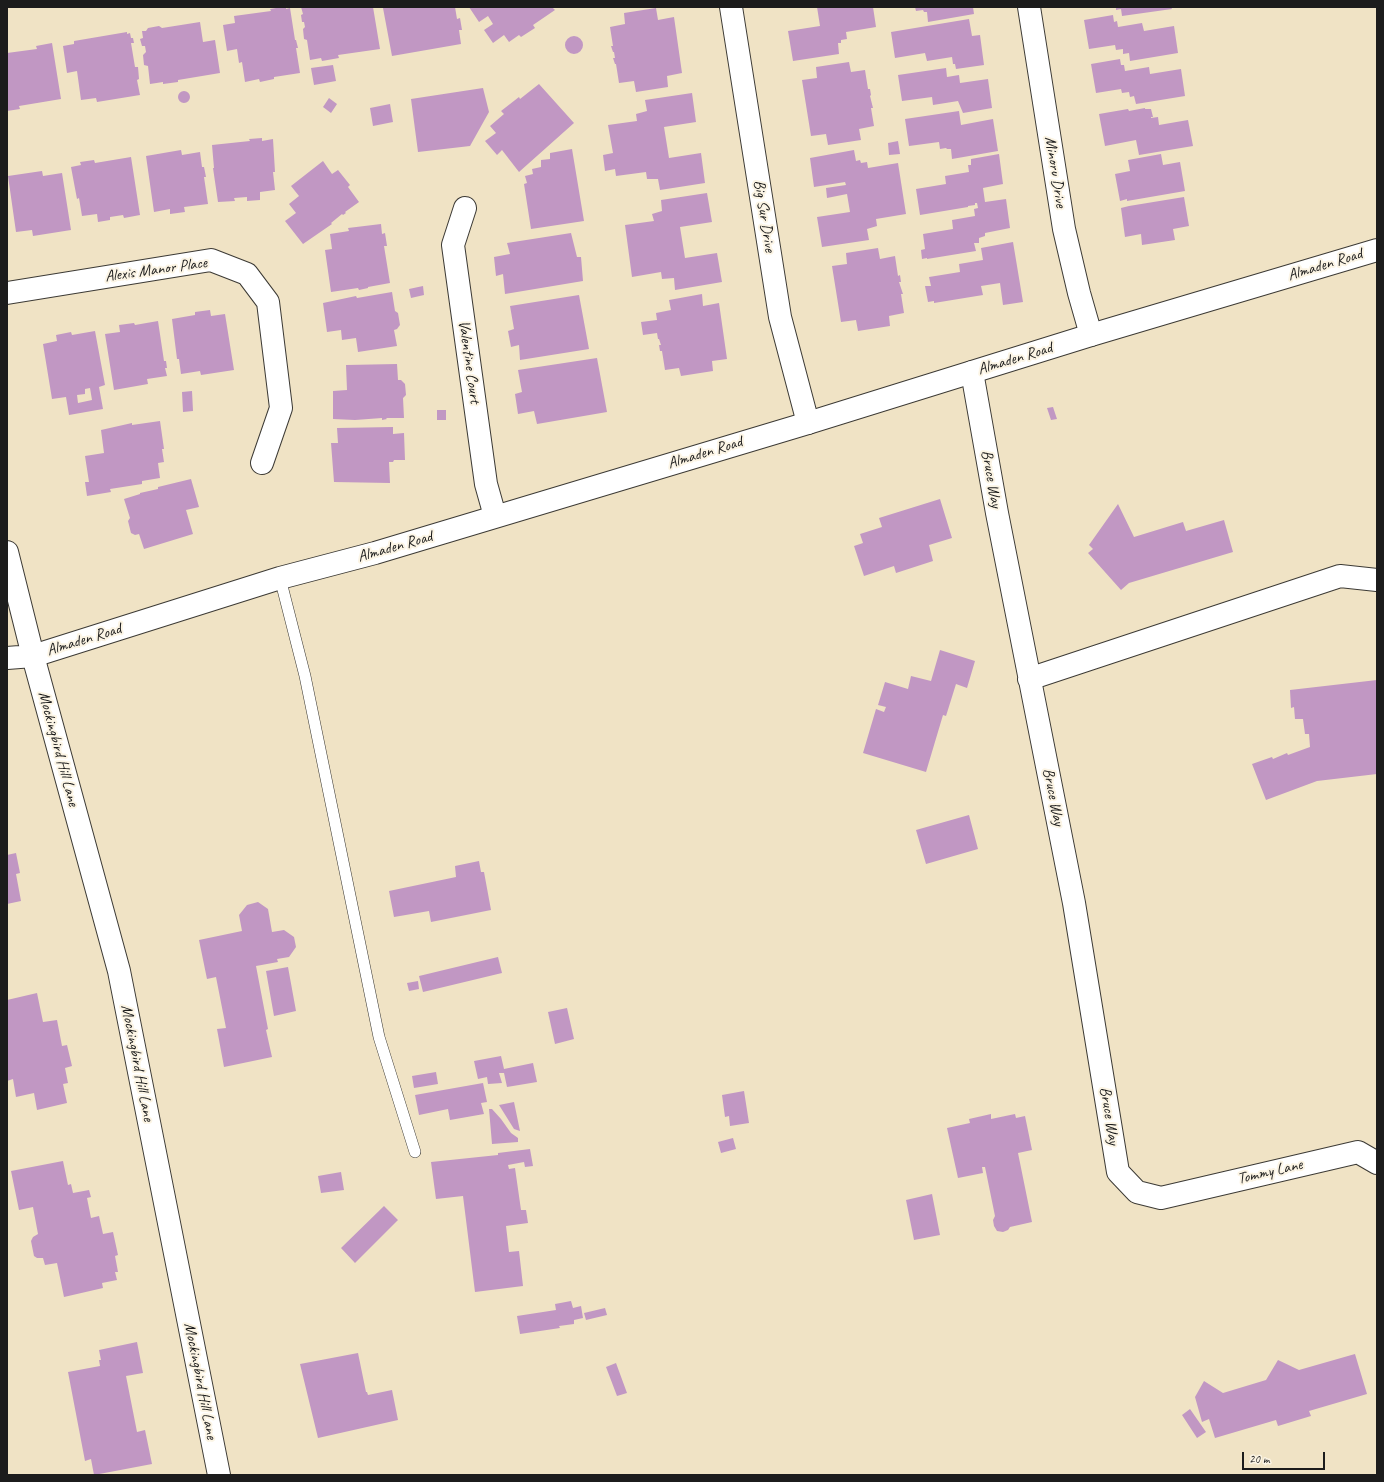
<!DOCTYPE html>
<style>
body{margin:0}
#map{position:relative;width:1384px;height:1482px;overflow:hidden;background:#f0e3c5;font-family:Caveat,sans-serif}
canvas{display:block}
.frame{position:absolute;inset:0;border:8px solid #1c1c1c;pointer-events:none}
.scale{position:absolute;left:1242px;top:1452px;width:83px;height:18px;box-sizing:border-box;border:2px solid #1c1c1c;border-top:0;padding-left:5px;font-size:12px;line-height:14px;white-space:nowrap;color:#1c1c1c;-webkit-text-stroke:3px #fcf5e5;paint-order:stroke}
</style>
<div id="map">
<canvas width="1384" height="1482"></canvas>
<div class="frame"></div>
<div class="scale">20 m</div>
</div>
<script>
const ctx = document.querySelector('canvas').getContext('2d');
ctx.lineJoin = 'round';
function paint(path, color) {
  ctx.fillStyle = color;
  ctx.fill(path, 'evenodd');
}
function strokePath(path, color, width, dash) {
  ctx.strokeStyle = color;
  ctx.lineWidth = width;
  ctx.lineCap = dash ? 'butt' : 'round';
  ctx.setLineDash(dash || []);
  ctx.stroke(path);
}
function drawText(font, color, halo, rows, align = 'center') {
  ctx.font = font + ' Caveat,sans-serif';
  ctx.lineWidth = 4;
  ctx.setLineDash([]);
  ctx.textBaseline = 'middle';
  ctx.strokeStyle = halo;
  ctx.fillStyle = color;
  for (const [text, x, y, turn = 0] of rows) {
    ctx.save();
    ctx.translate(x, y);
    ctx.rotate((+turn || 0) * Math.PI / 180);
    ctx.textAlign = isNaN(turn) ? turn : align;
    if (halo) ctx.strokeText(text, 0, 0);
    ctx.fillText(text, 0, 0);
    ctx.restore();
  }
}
paint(new Path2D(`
 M 282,7 L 286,7 L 286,9 L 290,8 L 295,40 L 296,40 L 298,48 L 296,48 L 300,73 L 274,77 L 274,79 L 260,82 L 259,79 L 245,82 L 242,62 L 239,63 L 237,49 L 227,51 L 223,25 L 235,23 L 234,16 L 271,11 L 270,9 Z
 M 301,7 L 373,7 L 380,49 L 338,55 L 339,58 L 322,61 L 321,58 L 310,60 L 307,40 L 304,39 L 303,29 L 305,27 L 304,22 L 302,22 L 301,15 L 303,14 Z
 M 391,7 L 455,7 L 457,19 L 460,18 L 462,30 L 459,30 L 461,44 L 392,56 L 383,8 Z
 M 469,7 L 552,7 L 555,10 L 533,25 L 535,28 L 521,37 L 519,35 L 509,42 L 504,35 L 493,43 L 484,30 L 493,24 L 488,16 L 479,22 Z
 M 817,7 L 873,7 L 876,27 L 846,32 L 847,39 L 841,40 L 841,43 L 838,43 L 839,54 L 793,61 L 788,31 L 820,26 Z
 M 915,7 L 973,7 L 974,14 L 928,22 L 927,12 L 924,12 L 923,10 L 916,11 Z
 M 1116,7 L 1171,7 L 1172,9 L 1122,16 L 1121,9 L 1116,10 Z
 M 656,8 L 658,20 L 674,17 L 682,73 L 667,76 L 668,87 L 636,92 L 634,81 L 619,83 L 616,64 L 615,64 L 613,58 L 615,58 L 614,52 L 613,52 L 611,46 L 613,46 L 610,27 L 625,24 L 624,13 Z
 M 1113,15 L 1114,22 L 1117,21 L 1118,27 L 1142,23 L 1144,31 L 1174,26 L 1178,53 L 1130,61 L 1129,53 L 1123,54 L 1123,49 L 1116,50 L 1115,45 L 1089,49 L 1084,20 Z
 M 969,19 L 972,36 L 980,35 L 984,65 L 956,69 L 955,64 L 953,64 L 952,57 L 927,61 L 925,53 L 895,58 L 891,32 Z
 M 200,22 L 203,42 L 215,40 L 220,73 L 178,80 L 178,82 L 163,84 L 163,82 L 150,84 L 148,66 L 144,65 L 143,55 L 146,52 L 145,46 L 142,46 L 140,39 L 143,38 L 142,31 L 146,31 L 148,28 L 159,26 L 162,28 Z
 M 127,32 L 127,34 L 130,33 L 131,38 L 133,38 L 134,43 L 131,43 L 135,67 L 138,67 L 139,79 L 137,80 L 140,95 L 97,102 L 96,98 L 81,100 L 77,71 L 67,73 L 63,46 L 74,44 L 74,41 Z
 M565 45a9 9 0 1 1 18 0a9 9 0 1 1-18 0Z
 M 52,43 L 61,99 L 19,106 L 20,109 L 7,111 L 7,53 L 37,49 L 36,46 Z
 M 1120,59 L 1121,65 L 1124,65 L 1125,71 L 1149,67 L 1150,74 L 1181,69 L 1185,96 L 1136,104 L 1134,96 L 1130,97 L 1129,92 L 1122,93 L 1121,89 L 1096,93 L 1091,64 Z
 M 849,62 L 851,72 L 865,70 L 868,89 L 870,89 L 871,95 L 870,96 L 873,108 L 871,108 L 874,126 L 859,129 L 861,140 L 828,145 L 826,134 L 811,136 L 802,80 L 817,78 L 816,67 Z
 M 333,65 L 336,81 L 314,85 L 311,68 Z
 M 946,68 L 947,77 L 959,75 L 960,83 L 988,79 L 992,108 L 963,113 L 958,101 L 933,105 L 932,97 L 902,101 L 898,75 Z
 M 539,84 L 574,123 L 519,172 L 502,150 L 497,155 L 485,141 L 496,133 L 490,126 L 504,114 L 501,111 L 519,97 L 520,99 Z
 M 483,88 L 489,112 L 470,146 L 418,152 L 411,99 Z
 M178 97a6 6 0 1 1 12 0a6 6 0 1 1-12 0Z
 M 692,93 L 696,122 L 664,127 L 669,158 L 701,153 L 705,183 L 660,190 L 658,179 L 647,179 L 646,172 L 616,176 L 615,169 L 605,171 L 603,155 L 613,153 L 608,125 L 637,121 L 636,114 L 647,111 L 645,100 Z
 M 329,98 L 337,104 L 331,113 L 323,107 Z
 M 390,104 L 393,122 L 373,126 L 370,108 Z
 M 1145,108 L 1145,109 L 1151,109 L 1153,117 L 1151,117 L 1151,118 L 1158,117 L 1159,125 L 1188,120 L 1193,146 L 1139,155 L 1136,140 L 1105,146 L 1099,114 L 1128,109 L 1129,111 Z
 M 959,111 L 961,125 L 993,119 L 998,151 L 952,159 L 951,149 L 947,149 L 946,148 L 940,149 L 939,142 L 909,146 L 905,119 Z
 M 262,138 L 262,141 L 273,139 L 275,172 L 273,172 L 275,190 L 260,192 L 260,200 L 247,201 L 247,197 L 234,198 L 235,201 L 218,202 L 213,168 L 214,168 L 212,145 L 250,141 L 249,139 Z
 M 898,141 L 900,154 L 889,155 L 888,143 Z
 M 572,149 L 584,221 L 531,229 L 524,184 L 527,183 L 525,176 L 533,174 L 532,169 L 541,167 L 541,160 L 550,159 L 550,153 Z
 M 181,150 L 182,155 L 200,152 L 202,167 L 204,167 L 206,177 L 204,177 L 208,204 L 184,207 L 185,212 L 170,214 L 170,209 L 154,212 L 146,156 Z
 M 854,150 L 856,161 L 860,160 L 861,163 L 867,162 L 868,168 L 898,163 L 906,214 L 876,219 L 877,226 L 867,229 L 869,240 L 822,247 L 817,217 L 850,212 L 847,194 L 827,198 L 826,188 L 846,185 L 845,182 L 814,187 L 810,158 Z
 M 999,154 L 1003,184 L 983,188 L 985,202 L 1006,199 L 1010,228 L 985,233 L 985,236 L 979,238 L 979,243 L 974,243 L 976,251 L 927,259 L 927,258 L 922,259 L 921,250 L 925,249 L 923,234 L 953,229 L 952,220 L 975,216 L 974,209 L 978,208 L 977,203 L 975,203 L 975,205 L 968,206 L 968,207 L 920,215 L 916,189 L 946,184 L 945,176 L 969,172 L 968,165 L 971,165 L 971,159 Z
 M 1161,154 L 1163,165 L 1180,162 L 1185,191 L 1127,201 L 1127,199 L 1120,201 L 1115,174 L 1130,171 L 1128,160 Z
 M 131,157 L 140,215 L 124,218 L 123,215 L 110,217 L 110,220 L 98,222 L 97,214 L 82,216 L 79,198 L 77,199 L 71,167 L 81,165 L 80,162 L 94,160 L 95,163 Z
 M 323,161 L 332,174 L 338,170 L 350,185 L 348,187 L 359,202 L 345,212 L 346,213 L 343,215 L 342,214 L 331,223 L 332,224 L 303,244 L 285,221 L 296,213 L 289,204 L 299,196 L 291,186 Z
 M 42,171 L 43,176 L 62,173 L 71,230 L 33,236 L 32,230 L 16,232 L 8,176 Z
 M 707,193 L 712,222 L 680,227 L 685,258 L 717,253 L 722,282 L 675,290 L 674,278 L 662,279 L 661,272 L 632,277 L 625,225 L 654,221 L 652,214 L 662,211 L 661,200 Z
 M 1184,197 L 1189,226 L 1173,229 L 1175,240 L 1142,245 L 1141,234 L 1125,237 L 1121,208 L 1129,206 Z
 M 381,224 L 382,234 L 385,233 L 387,246 L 384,246 L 390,283 L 368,287 L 368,288 L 359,290 L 358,288 L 331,292 L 325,250 L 332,249 L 330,234 L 349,231 L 348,228 Z
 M 571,233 L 577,257 L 581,257 L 583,281 L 505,294 L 503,274 L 496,276 L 494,257 L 510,254 L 507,243 Z
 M 1013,242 L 1023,302 L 1003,305 L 1000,283 L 981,286 L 983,295 L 934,303 L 934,301 L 928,302 L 925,286 L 931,286 L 929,277 L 960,272 L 959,264 L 983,260 L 981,248 Z
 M 878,248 L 880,259 L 895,256 L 898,276 L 900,275 L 901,282 L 899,282 L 903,294 L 901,294 L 904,313 L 889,316 L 890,326 L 858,331 L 856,320 L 841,322 L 832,266 L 847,264 L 846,253 Z
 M 423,286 L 424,295 L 411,298 L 409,289 Z
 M 392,292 L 395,311 L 398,313 L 400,325 L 397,329 L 394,330 L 397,346 L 358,352 L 356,338 L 342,340 L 341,330 L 327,332 L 323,303 L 356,296 L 357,298 Z
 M 702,294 L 703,306 L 719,303 L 727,359 L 712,361 L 713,371 L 681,376 L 679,368 L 665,370 L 662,351 L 660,351 L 659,345 L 661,345 L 659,339 L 658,339 L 657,333 L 643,335 L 641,322 L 657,320 L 656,313 L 671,310 L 669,300 Z
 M 579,295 L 589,349 L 520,360 L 519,345 L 511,347 L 508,331 L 514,329 L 510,306 Z
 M 210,310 L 211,316 L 225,314 L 234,370 L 201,375 L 200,371 L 181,374 L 179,359 L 177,359 L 172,319 L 195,315 L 195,312 Z
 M 158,321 L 164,361 L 166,361 L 167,368 L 165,368 L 167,376 L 147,379 L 148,384 L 114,390 L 105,334 L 120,332 L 119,325 L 134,323 L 135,325 Z
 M 95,331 L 105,385 L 99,387 L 103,409 L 69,415 L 66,397 L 52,399 L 43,344 L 57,341 L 56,335 L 71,332 L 72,335 ZM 90,388 L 92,400 L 78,403 L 77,395 L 85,394 L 85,389 Z
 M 597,358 L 607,412 L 537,424 L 534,411 L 518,414 L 515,394 L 522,392 L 518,370 Z
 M 397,364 L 398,380 L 401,380 L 405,384 L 406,395 L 403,398 L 404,418 L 386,418 L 387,419 L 382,420 L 382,418 L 355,420 L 333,419 L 333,391 L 347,390 L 346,365 Z
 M 192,391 L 193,411 L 183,412 L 182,392 Z
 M 1053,407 L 1057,419 L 1051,420 L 1047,408 Z
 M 437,410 L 446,410 L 446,420 L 437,420 Z
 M 160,421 L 164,449 L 162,449 L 164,462 L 158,463 L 160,478 L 142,481 L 142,484 L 110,489 L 111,492 L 87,496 L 85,482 L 89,482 L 85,456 L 104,453 L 101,430 L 132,423 L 132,425 Z
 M 393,427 L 393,434 L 404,433 L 405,460 L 394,460 L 393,462 L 389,462 L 390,483 L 334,482 L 331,443 L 338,443 L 337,428 Z
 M 191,479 L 199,507 L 186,510 L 193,534 L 144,549 L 139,534 L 135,535 L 131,533 L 128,521 L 130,518 L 124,499 L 140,494 L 140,493 L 158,489 L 158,487 Z
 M 940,499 L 952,538 L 929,545 L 933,561 L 896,573 L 894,566 L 864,576 L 854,546 L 863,543 L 860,534 L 882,527 L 879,518 Z
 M 1118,504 L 1134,537 L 1183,522 L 1186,531 L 1224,520 L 1233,552 L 1129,583 L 1121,590 L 1088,553 L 1093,549 L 1089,545 Z
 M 940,650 L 975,661 L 967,688 L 956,684 L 946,716 L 943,715 L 926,772 L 863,753 L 876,709 L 884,712 L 886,707 L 878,705 L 885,682 L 908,689 L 911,676 L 931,681 Z
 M 1377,680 L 1377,774 L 1317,781 L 1266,800 L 1252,764 L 1272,757 L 1273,759 L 1287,753 L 1288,755 L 1310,747 L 1309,734 L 1305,734 L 1303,719 L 1295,719 L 1294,707 L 1291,708 L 1290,690 Z
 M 969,815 L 978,849 L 926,864 L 916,830 Z
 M 16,853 L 20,873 L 16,874 L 21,901 L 7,904 L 7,855 Z
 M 479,861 L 481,872 L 484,872 L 491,910 L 431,922 L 429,911 L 394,917 L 389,891 L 456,877 L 455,866 Z
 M 258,902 L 268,909 L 272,932 L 284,930 L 294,937 L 296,947 L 289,957 L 277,959 L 278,962 L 256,966 L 268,1029 L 266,1030 L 272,1057 L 224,1067 L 217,1029 L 226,1028 L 216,977 L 207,979 L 199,940 L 242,931 L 239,915 L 247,905 Z
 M 498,957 L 502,973 L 423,992 L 419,976 Z
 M 288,967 L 296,1011 L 274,1016 L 266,971 Z
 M 418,981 L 419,989 L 409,991 L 407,983 Z
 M 37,993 L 43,1022 L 57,1020 L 62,1046 L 67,1045 L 72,1066 L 65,1068 L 68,1083 L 63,1084 L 67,1103 L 37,1110 L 34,1093 L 16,1097 L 13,1079 L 7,1081 L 7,1000 Z
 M 567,1008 L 574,1039 L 555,1044 L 548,1012 Z
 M 501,1056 L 504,1069 L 533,1063 L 537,1082 L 507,1087 L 504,1073 L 499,1073 L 502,1083 L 488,1084 L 487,1077 L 478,1079 L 474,1061 Z
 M 436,1072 L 438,1084 L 414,1088 L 412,1076 Z
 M 483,1083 L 487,1102 L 481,1103 L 484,1114 L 450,1120 L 448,1109 L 419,1115 L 415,1095 Z
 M 744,1091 L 749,1123 L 730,1126 L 729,1116 L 725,1117 L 722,1095 Z
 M 514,1102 L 520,1131 L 514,1129 L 499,1105 Z
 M 489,1109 L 492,1109 L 501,1119 L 511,1133 L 518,1138 L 518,1142 L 492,1144 Z
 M 991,1114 L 991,1119 L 1015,1114 L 1016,1118 L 1025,1116 L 1032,1150 L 1018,1153 L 1032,1222 L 1010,1227 L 1008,1230 L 1003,1232 L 997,1231 L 994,1226 L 993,1220 L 995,1216 L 985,1167 L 982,1167 L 983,1173 L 958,1178 L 947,1128 L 970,1123 L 969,1119 Z
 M 733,1138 L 736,1149 L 721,1153 L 718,1142 Z
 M 530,1149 L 533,1166 L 525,1167 L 524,1162 L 508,1165 L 509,1169 L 515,1168 L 521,1210 L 526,1210 L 528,1223 L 506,1226 L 509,1252 L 519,1251 L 523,1286 L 475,1292 L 463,1196 L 436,1199 L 431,1162 L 498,1155 L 498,1153 Z
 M 63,1161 L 68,1185 L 71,1184 L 73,1193 L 89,1190 L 91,1197 L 87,1198 L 91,1218 L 99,1216 L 103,1234 L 113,1232 L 118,1255 L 115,1256 L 118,1272 L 115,1272 L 117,1280 L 102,1283 L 103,1288 L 64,1297 L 57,1263 L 45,1265 L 43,1258 L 37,1258 L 34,1256 L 31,1241 L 33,1237 L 38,1234 L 33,1207 L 19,1210 L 11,1171 Z
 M 341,1172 L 344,1190 L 321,1193 L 318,1176 Z
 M 932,1194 L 940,1235 L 914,1240 L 906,1200 Z
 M 384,1206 L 398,1220 L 355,1263 L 341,1248 Z
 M 571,1301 L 573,1308 L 581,1306 L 583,1318 L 574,1320 L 574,1324 L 559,1326 L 560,1328 L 520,1334 L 517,1316 L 556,1310 L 555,1304 Z
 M 605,1308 L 607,1315 L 586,1320 L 584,1313 Z
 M 137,1342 L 143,1373 L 126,1376 L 137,1432 L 145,1430 L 152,1464 L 94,1475 L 91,1459 L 85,1461 L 68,1372 L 100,1366 L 99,1360 L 101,1360 L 99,1350 Z
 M 358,1353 L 366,1392 L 367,1392 L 368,1395 L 392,1390 L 398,1420 L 318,1438 L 300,1364 Z
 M 1355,1354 L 1367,1394 L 1309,1411 L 1311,1416 L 1278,1426 L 1276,1420 L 1215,1438 L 1209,1419 L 1202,1422 L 1195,1397 L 1204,1381 L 1223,1393 L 1266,1380 L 1278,1360 L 1299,1370 Z
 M 616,1363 L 627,1393 L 617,1396 L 606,1367 Z
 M 1190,1409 L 1206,1432 L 1197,1438 L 1182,1415 Z`), '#c197c3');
const lane = new Path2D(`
 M 280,578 L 305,676 L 379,1037 L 415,1152`);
const street = new Path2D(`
 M 731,7 L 780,317 L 808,423
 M 1029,7 L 1064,229 L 1079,293 L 1091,335
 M 465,208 L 453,245 L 486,484 L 495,516
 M 7,293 L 211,260 L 247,274 L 268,302 L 281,408 L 262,463
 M 972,372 L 997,513 L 1074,903 L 1118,1172 L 1137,1192 L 1161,1198 L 1358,1152 L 1377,1163
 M 33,656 L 119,971 L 219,1475
 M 1029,679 L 1340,576 L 1377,580`);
const secondary = new Path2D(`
 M 7,552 L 33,656
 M 7,658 L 33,656 L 280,578 L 375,553 L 808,423 L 1091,335 L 1377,250`);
strokePath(lane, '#3c3a35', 12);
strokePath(street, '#3c3a35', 24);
strokePath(secondary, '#3c3a35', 24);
strokePath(lane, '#fff', 11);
strokePath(street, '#fff', 22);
strokePath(secondary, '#fff', 22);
drawText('16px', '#1c1c1c', '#fcf5e5', [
 ["Minoru Drive",1055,172,81],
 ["Big Sur Drive",764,216,81],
 ["Almaden Road",1325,265,-17],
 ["Alexis Manor Place",156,270,-8],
 ["Almaden Road",1015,359,-17],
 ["Valentine Court",469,362,82],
 ["Almaden Road",705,453,-17],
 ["Bruce Way",991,479,80],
 ["Almaden Road",395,547,-16],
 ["Almaden Road",84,640,-17],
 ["Mockingbird Hill Lane",58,749,75],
 ["Bruce Way",1053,797,79],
 ["Mockingbird Hill Lane",137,1063,79],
 ["Bruce Way",1109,1116,81],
 ["Tommy Lane",1270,1172,-13],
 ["Mockingbird Hill Lane",200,1381,79]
]);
</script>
